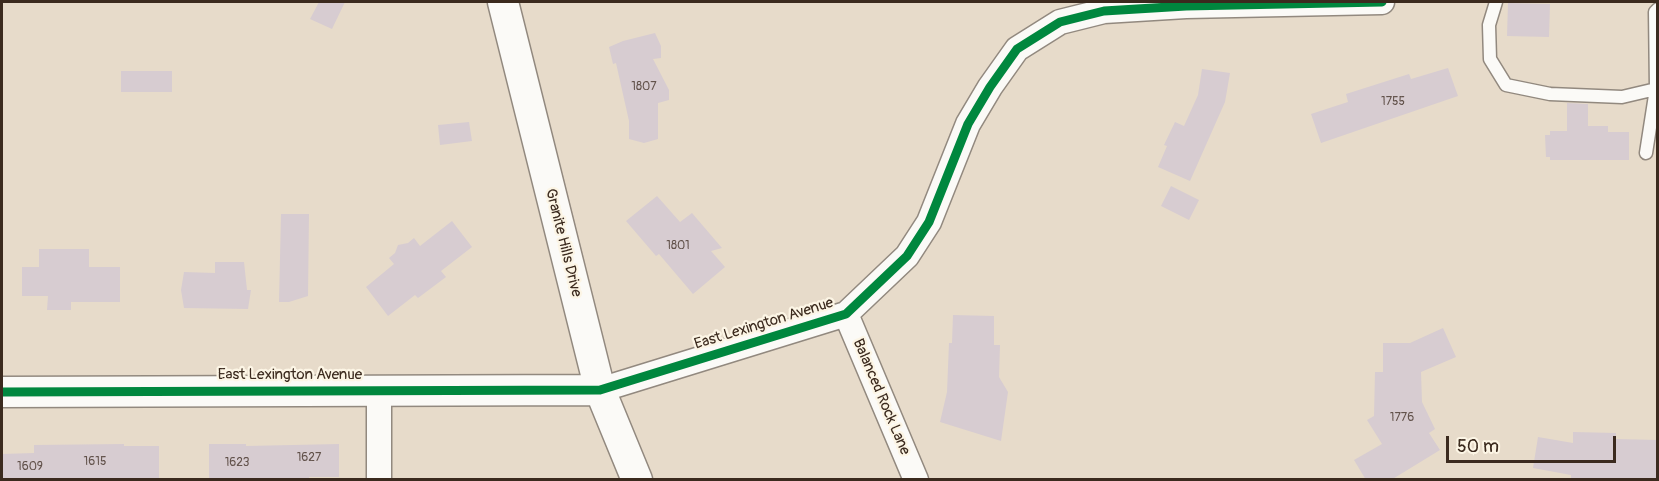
<!DOCTYPE html>
<style>
body{margin:0}
#map{position:relative;width:1659px;height:481px;overflow:hidden;background:#e7dbca;font-family:Pangolin,sans-serif}
canvas{display:block}
.frame{position:absolute;inset:0;border:3px solid #3b2a1e;pointer-events:none}
.scale{position:absolute;left:1446px;top:436px;width:170px;height:27px;box-sizing:border-box;border:3px solid #3b2a1e;border-top:0;padding-left:8px;font-size:18px;line-height:21px;white-space:nowrap;color:#3b2a1e;-webkit-text-stroke:4px #fcf5e5;paint-order:stroke}
</style>
<div id="map">
<canvas width="1659" height="481"></canvas>
<div class="frame"></div>
<div class="scale">50 m</div>
</div>
<script>
const ctx = document.querySelector('canvas').getContext('2d');
ctx.lineJoin = 'round';
function paint(path, color) {
  ctx.fillStyle = color;
  ctx.fill(path, 'evenodd');
}
function strokePath(path, color, width, dash) {
  ctx.strokeStyle = color;
  ctx.lineWidth = width;
  ctx.lineCap = dash ? 'butt' : 'round';
  ctx.setLineDash(dash || []);
  ctx.stroke(path);
}
function drawText(font, color, halo, rows, align = 'center') {
  ctx.font = font + ' Pangolin,sans-serif';
  ctx.lineWidth = 4.5;
  ctx.setLineDash([]);
  ctx.textBaseline = 'middle';
  ctx.strokeStyle = halo;
  ctx.fillStyle = color;
  for (const [text, x, y, turn = 0] of rows) {
    ctx.save();
    ctx.translate(x, y);
    ctx.rotate((+turn || 0) * Math.PI / 180);
    ctx.textAlign = isNaN(turn) ? turn : align;
    if (halo) ctx.strokeText(text, 0, 0);
    ctx.fillText(text, 0, 0);
    ctx.restore();
  }
}
paint(new Path2D(`
 M 319,2 L 345,2 L 332,29 L 310,19 Z
 M 1508,3 L 1550,4 L 1549,37 L 1507,36 Z
 M 655,33 L 661,46 L 661,58 L 653,59 L 669,90 L 669,100 L 658,103 L 658,139 L 644,143 L 629,139 L 629,121 L 616,63 L 613,64 L 609,47 L 623,41 Z
 M 1448,68 L 1458,96 L 1321,143 L 1311,114 L 1348,102 L 1346,94 L 1409,74 L 1411,79 Z
 M 1202,69 L 1230,73 L 1225,102 L 1190,181 L 1158,167 L 1167,146 L 1164,145 L 1175,122 L 1184,126 L 1198,95 Z
 M 121,71 L 172,71 L 172,92 L 121,92 Z
 M 1567,103 L 1588,104 L 1588,126 L 1608,126 L 1608,132 L 1629,132 L 1629,160 L 1550,160 L 1550,157 L 1546,157 L 1545,135 L 1550,135 L 1550,131 L 1567,131 Z
 M 469,122 L 472,141 L 440,145 L 438,125 Z
 M 1171,186 L 1199,200 L 1189,220 L 1161,206 Z
 M 657,196 L 680,222 L 692,213 L 722,248 L 711,251 L 725,267 L 693,294 L 659,254 L 656,256 L 626,221 Z
 M 281,214 L 309,214 L 308,296 L 289,302 L 279,302 Z
 M 452,221 L 472,247 L 441,271 L 446,277 L 418,298 L 415,295 L 388,316 L 366,287 L 394,264 L 389,258 L 395,253 L 398,245 L 408,243 L 414,238 L 420,246 Z
 M 39,249 L 89,249 L 89,267 L 120,267 L 120,302 L 71,302 L 71,310 L 47,310 L 48,296 L 22,296 L 22,267 L 39,267 Z
 M 215,262 L 244,262 L 247,290 L 251,290 L 248,309 L 184,308 L 181,290 L 184,272 L 215,273 Z
 M 953,315 L 994,316 L 994,345 L 1000,345 L 999,377 L 1008,392 L 1001,441 L 940,422 L 947,392 L 949,343 L 952,343 Z
 M 1443,328 L 1456,357 L 1421,372 L 1422,402 L 1435,429 L 1429,433 L 1440,450 L 1391,480 L 1366,480 L 1354,460 L 1382,444 L 1367,420 L 1374,416 L 1375,372 L 1383,372 L 1383,343 L 1410,343 Z
 M 1573,432 L 1616,433 L 1616,439 L 1658,440 L 1658,478 L 1571,480 L 1571,475 L 1533,468 L 1538,437 L 1573,443 Z
 M 124,444 L 124,446 L 159,446 L 159,480 L 2,480 L 2,454 L 34,453 L 34,445 Z
 M 209,444 L 246,444 L 246,446 L 339,444 L 339,477 L 309,477 L 309,480 L 209,480 Z`), '#d7ccd1');
const service = new Path2D(`
 M 1496,2 L 1489,25 L 1490,59 L 1506,85 L 1550,94 L 1622,97 L 1656,89
 M 1646,153 L 1656,89 L 1655,12 L 1658,9`);
const minor = new Path2D(`
 M 846,314 L 916,480
 M 600,390 L 846,314 L 907,256 L 929,222 L 968,124 L 990,87 L 1017,49 L 1060,22 L 1104,11 L 1186,6 L 1382,2
 M 379,480 L 379,390`);
const tertiary = new Path2D(`
 M 503,2 L 600,390 L 637,480
 M 2,392 L 600,390`);
strokePath(service, '#92897f', 15);
strokePath(minor, '#92897f', 27);
strokePath(tertiary, '#92897f', 33);
strokePath(service, '#fbfaf7', 12);
strokePath(minor, '#fbfaf7', 24);
strokePath(tertiary, '#fbfaf7', 30);
strokePath(new Path2D(`
 M 2,392 L 600,390 L 846,314 L 907,256 L 929,222 L 968,124 L 990,87 L 1017,49 L 1060,22 L 1104,11 L 1186,6 L 1382,2`), '#00873e', 9);
drawText('12px', '#62524b', null, [
 ["1807",644,87],
 ["1755",1393,102],
 ["1801",678,246],
 ["1776",1402,418],
 ["1627",309,458],
 ["1615",95,462],
 ["1623",237,463],
 ["1609",30,467]
]);
drawText('15px', '#3b2a1e', '#fcf5e5', [
 ["Granite Hills Drive",563,243,76],
 ["East Lexington Avenue",764,324,-17],
 ["East Lexington Avenue",290,375],
 ["Balanced Rock Lane",881,397,67]
]);
</script>
